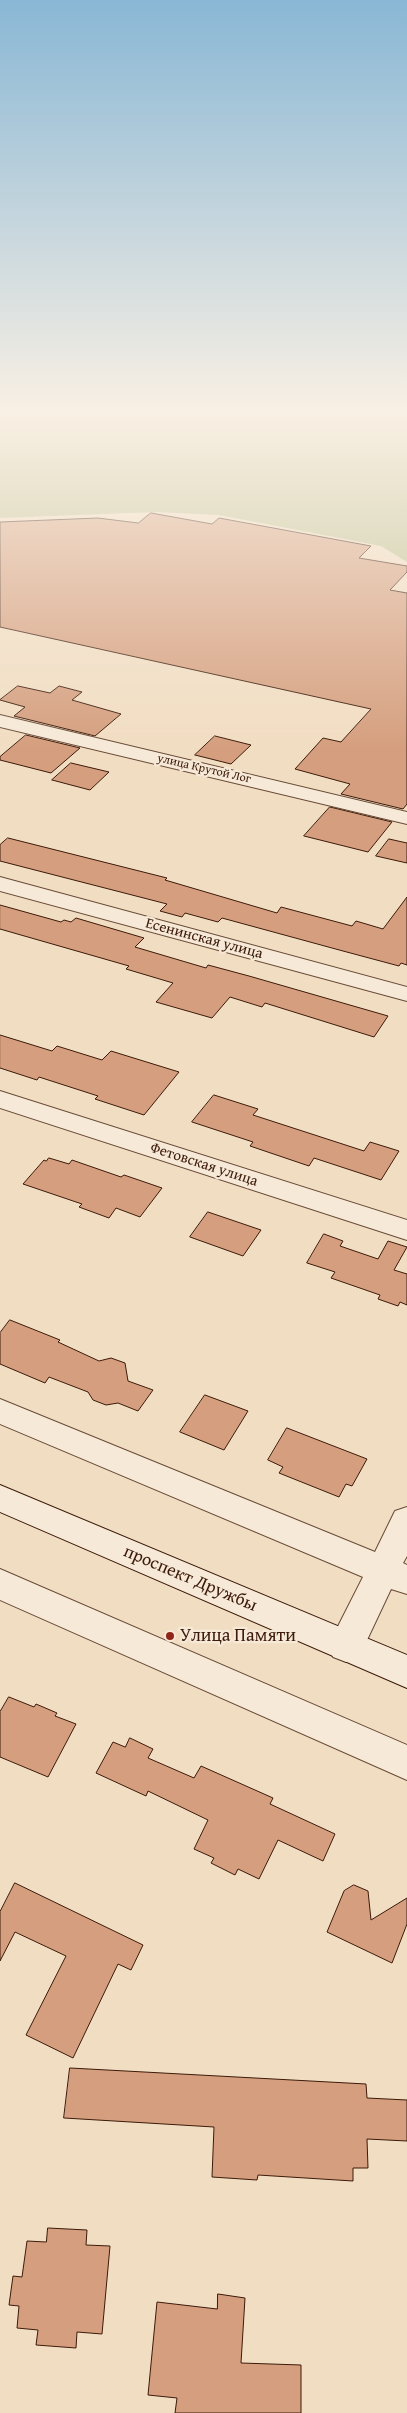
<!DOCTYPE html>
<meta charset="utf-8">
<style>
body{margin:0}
canvas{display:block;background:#f1ddc2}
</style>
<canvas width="407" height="2413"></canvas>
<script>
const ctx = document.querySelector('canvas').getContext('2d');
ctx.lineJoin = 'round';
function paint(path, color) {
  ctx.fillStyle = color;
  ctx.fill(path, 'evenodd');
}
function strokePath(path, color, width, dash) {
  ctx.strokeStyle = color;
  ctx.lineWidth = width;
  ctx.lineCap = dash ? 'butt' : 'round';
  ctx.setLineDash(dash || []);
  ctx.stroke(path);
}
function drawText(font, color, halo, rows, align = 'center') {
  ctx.font = font + ' "Gentium Book Plus",serif';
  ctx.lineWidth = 4.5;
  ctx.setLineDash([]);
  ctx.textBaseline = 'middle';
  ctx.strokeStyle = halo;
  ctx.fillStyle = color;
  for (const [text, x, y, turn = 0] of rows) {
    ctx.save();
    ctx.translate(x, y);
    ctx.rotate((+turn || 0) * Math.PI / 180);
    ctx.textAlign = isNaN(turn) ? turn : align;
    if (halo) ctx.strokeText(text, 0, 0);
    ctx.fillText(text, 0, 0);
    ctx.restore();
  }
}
paint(new Path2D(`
 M 0,410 L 407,410 L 407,562 L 381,546 L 219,515 L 157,512 L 0,518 Z`), '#bdc091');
const building = new Path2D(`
 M 151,513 L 212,524 L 219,518 L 371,546 L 359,558 L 407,566 L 407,572 L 390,590 L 407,593 L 407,804 L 403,809 L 341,794 L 350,784 L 295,769 L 323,738 L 341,742 L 371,709 L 0,627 L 0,522 L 98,518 L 138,523 Z
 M 18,686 L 50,693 L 59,686 L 82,692 L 72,700 L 121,714 L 95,736 L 14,716 L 25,707 L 0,700 Z
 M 26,735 L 80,748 L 51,773 L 0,760 L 0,757 Z
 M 215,736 L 251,745 L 231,764 L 195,755 Z
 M 71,763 L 109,772 L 90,790 L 52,780 Z
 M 330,807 L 392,822 L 368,852 L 304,836 Z
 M 8,838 L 167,878 L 165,880 L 277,913 L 281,907 L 352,926 L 356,921 L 383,929 L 407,897 L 407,965 L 401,963 L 399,966 L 343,951 L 222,918 L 218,922 L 185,913 L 182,917 L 160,911 L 167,904 L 0,861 L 0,845 Z
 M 389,839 L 407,843 L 407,863 L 376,856 Z
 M 0,905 L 61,922 L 64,920 L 71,922 L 76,918 L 144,938 L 135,947 L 206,968 L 208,965 L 249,976 L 388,1016 L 374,1037 L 265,1003 L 262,1007 L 230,997 L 212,1018 L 156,1002 L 173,983 L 126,969 L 129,966 L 0,929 Z
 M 0,1035 L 52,1051 L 57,1046 L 102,1060 L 111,1051 L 179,1072 L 144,1115 L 95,1099 L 98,1096 L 39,1077 L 37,1080 L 0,1068 Z
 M 214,1095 L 258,1109 L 253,1115 L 364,1151 L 370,1142 L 399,1151 L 381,1180 L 314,1158 L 309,1166 L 250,1146 L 253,1142 L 192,1122 Z
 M 49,1158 L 69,1164 L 72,1160 L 121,1177 L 124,1175 L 162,1188 L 140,1217 L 116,1208 L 109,1218 L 79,1207 L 82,1204 L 23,1184 L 44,1160 L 46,1161 Z
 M 208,1212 L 261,1230 L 243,1256 L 190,1237 Z
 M 324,1234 L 343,1241 L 340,1246 L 378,1259 L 388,1241 L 407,1247 L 394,1270 L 407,1274 L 407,1305 L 400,1302 L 398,1306 L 378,1299 L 380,1295 L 331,1278 L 335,1272 L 307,1263 Z
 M 10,1320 L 60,1340 L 58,1342 L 99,1361 L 111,1358 L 125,1363 L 128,1381 L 153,1390 L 138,1411 L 118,1403 L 106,1405 L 93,1400 L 88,1392 L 49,1377 L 45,1383 L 0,1364 L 0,1333 Z
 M 205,1395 L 248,1411 L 224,1450 L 180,1432 Z
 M 287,1428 L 367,1459 L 352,1486 L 346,1484 L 339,1497 L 279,1473 L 283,1467 L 268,1460 Z
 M 9,1697 L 34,1707 L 36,1704 L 57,1713 L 55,1716 L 76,1724 L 48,1777 L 0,1757 L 0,1712 Z
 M 130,1738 L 153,1749 L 148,1758 L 194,1778 L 201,1766 L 273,1798 L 270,1804 L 335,1834 L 323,1861 L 278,1840 L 259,1879 L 238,1869 L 235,1875 L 211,1863 L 214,1858 L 194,1849 L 208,1820 L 148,1791 L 146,1796 L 96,1773 L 113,1742 L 125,1747 Z
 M 15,1883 L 143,1945 L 131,1970 L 118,1964 L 73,2058 L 26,2035 L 66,1956 L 15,1932 L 0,1961 L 0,1912 Z
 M 354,1885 L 368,1891 L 371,1920 L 407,1898 L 407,1924 L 392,1963 L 327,1932 L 344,1891 Z
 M 70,2068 L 366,2084 L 367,2098 L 407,2100 L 407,2141 L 367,2139 L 368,2168 L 353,2168 L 353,2181 L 258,2175 L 257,2180 L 212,2177 L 214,2127 L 64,2118 Z
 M 48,2228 L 87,2230 L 86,2245 L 110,2246 L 102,2334 L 77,2332 L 76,2348 L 36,2345 L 38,2330 L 17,2328 L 19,2306 L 9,2305 L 13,2276 L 22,2277 L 27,2241 L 46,2242 Z
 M 218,2294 L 245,2298 L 241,2363 L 301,2365 L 301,2413 L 175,2413 L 177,2398 L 148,2395 L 157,2302 L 217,2309 Z`);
paint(building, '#d59f7f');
strokePath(building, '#3c1a09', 1);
const minor = new Path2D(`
 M 0,715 L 407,812 L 407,824 L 0,727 Z
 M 0,877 L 407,987 L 407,1001 L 0,891 Z
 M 0,1091 L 407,1220 L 407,1240 L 0,1108 Z
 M 0,1399 L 375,1552 L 395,1511 L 407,1507 L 407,1556 L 403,1563 L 407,1565 L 407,1594 L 391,1589 L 359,1657 L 346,1662 L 333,1657 L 328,1646 L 363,1577 L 0,1424 Z
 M 0,1569 L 407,1745 L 407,1780 L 0,1600 Z`);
const secondary = new Path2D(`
 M 0,1485 L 407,1655 L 407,1688 L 0,1512 Z`);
strokePath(minor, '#694b37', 2);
strokePath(secondary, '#3c1a09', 2);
paint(minor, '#f6e9d7');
paint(secondary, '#f6e9d7');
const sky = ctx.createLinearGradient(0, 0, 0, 748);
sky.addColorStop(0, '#89b7d5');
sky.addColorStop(0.55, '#f9f0e4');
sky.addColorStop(1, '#f9f0e400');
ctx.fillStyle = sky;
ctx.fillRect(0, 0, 407, 748);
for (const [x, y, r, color] of [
 [170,1636,5,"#8f2418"]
]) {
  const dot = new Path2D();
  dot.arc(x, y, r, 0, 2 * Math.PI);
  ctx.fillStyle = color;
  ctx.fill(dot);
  strokePath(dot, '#f6e9d7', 2);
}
drawText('12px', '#3c1a09', '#f6e9d7', [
 ["улица Крутой Лог",204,769,13]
]);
drawText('15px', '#3c1a09', '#f6e9d7', [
 ["Есенинская улица",204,939,15],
 ["Фетовская улица",204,1165,18]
]);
drawText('18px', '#3c1a09', '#f6e9d7', [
 ["проспект Дружбы",190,1579,23]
]);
drawText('18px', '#3c1a09', '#f6e9d7', [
 ["Улица Памяти",180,1636]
], 'left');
</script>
